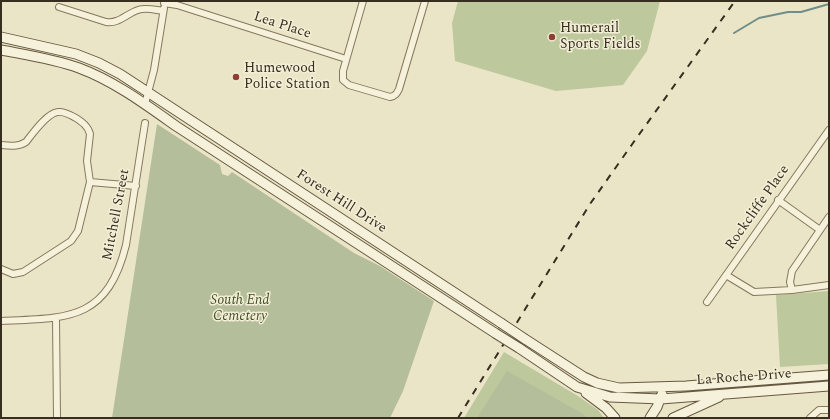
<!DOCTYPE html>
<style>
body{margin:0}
#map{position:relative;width:830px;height:419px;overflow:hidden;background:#ebe5c7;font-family:Spectral,serif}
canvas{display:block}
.frame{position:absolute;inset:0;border:2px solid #372e20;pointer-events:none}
</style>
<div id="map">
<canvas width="830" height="419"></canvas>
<div class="frame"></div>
</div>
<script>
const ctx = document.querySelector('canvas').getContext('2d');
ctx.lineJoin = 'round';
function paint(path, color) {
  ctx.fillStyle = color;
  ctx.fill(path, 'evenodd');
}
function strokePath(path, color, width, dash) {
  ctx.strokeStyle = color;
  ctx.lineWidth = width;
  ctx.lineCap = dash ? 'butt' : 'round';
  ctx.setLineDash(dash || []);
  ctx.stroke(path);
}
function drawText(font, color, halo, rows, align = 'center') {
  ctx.font = font + ' Spectral,serif';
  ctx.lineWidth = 3;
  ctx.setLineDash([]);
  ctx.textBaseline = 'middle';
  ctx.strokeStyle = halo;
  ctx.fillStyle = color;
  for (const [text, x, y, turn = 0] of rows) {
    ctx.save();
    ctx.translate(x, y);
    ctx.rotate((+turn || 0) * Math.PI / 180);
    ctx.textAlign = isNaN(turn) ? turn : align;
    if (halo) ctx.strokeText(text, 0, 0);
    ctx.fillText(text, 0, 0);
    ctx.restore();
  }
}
paint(new Path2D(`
 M 458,1 L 660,1 L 647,51 L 623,85 L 556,91 L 455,61 L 452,23 Z
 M 829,291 L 829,364 L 780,367 L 776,295 Z
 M 504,352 L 578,396 L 598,410 L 604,418 L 464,418 Z`), '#bdc89c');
paint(new Path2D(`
 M 157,124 L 220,165 L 222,174 L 228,176 L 232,172 L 354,253 L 380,266 L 434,301 L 403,391 L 390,418 L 112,418 Z
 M 507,371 L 583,414 L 587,418 L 477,418 Z`), '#b5be9a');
strokePath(new Path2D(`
 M 734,33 L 759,18 L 788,12 L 801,12 L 829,4`), '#6f8d89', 2);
const street = new Path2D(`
 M 363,1 L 343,71 L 343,80 L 349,85 L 390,97 C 396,96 397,93 399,89 L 425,1
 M 164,3 L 177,5 L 346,59
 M 59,7 L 106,22 C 119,24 126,14 138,10 C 146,7 155,10 163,11
 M 145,104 L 154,70 L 164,8
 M 1,145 C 10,146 18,147 26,142 C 33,133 47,113 58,112 C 64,111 70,115 76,118 C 82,122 88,126 90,134 L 87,161 L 90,182
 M 778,200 L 820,230
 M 1,269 L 13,274 L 23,272 L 71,241 L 78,231 L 90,182 L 136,186
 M 726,275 L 754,292 L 792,290 L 829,285
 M 792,290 L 790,282 L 792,271 L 829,217
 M 707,302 L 829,130
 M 56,318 L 57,418
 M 1,321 C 68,318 107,321 126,245 L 145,123
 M 810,418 L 819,410 L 829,410`);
const secondary = new Path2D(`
 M 1,37 L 76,54 L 99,63 L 120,74 L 501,323
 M 1,50 C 27,55 54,59 79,68 C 114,81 145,104 176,126 L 495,333
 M 525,339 L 584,377 L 597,383 L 619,388 L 686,386 L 829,375
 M 519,348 L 577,387 L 610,397 L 661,399 L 829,386
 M 586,393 L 606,408 L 615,418
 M 650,418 L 657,407 L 662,394
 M 673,418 L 719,397`);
strokePath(street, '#85785e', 8);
strokePath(secondary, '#675941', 11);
strokePath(street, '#f6f1da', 6);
strokePath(secondary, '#f6f1da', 9);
strokePath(new Path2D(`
 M 458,418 L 590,204 L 633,143 L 735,1`), '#372e20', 2, [7, 7]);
const secondaryBridge = new Path2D(`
 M 501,323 L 525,339
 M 495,333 L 519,348`);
strokePath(secondaryBridge, '#675941', 11, []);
strokePath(secondaryBridge, '#f6f1da', 9);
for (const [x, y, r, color] of [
 [552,37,4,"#8f3e33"],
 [236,77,4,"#8f3e33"]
]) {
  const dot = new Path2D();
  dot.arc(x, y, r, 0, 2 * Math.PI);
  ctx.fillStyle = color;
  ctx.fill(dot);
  strokePath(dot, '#f3eed6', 1.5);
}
drawText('14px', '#372e20', '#f3eed6', [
 ["Lea Place",282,26,18],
 ["Forest Hill Drive",341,202,33],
 ["Rockcliffe Place",758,208,-55],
 ["Mitchell Street",117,215,-79],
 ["La Roche Drive",744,378,-4]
]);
drawText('14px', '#372e20', '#f3eed6', [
 ["Humerail",560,29],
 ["Sports Fields",560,45],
 ["Humewood",244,69],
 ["Police Station",244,85]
], 'left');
drawText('italic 14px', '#425129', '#f3eed6', [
 ["South End",240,301],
 ["Cemetery",240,317]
]);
</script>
